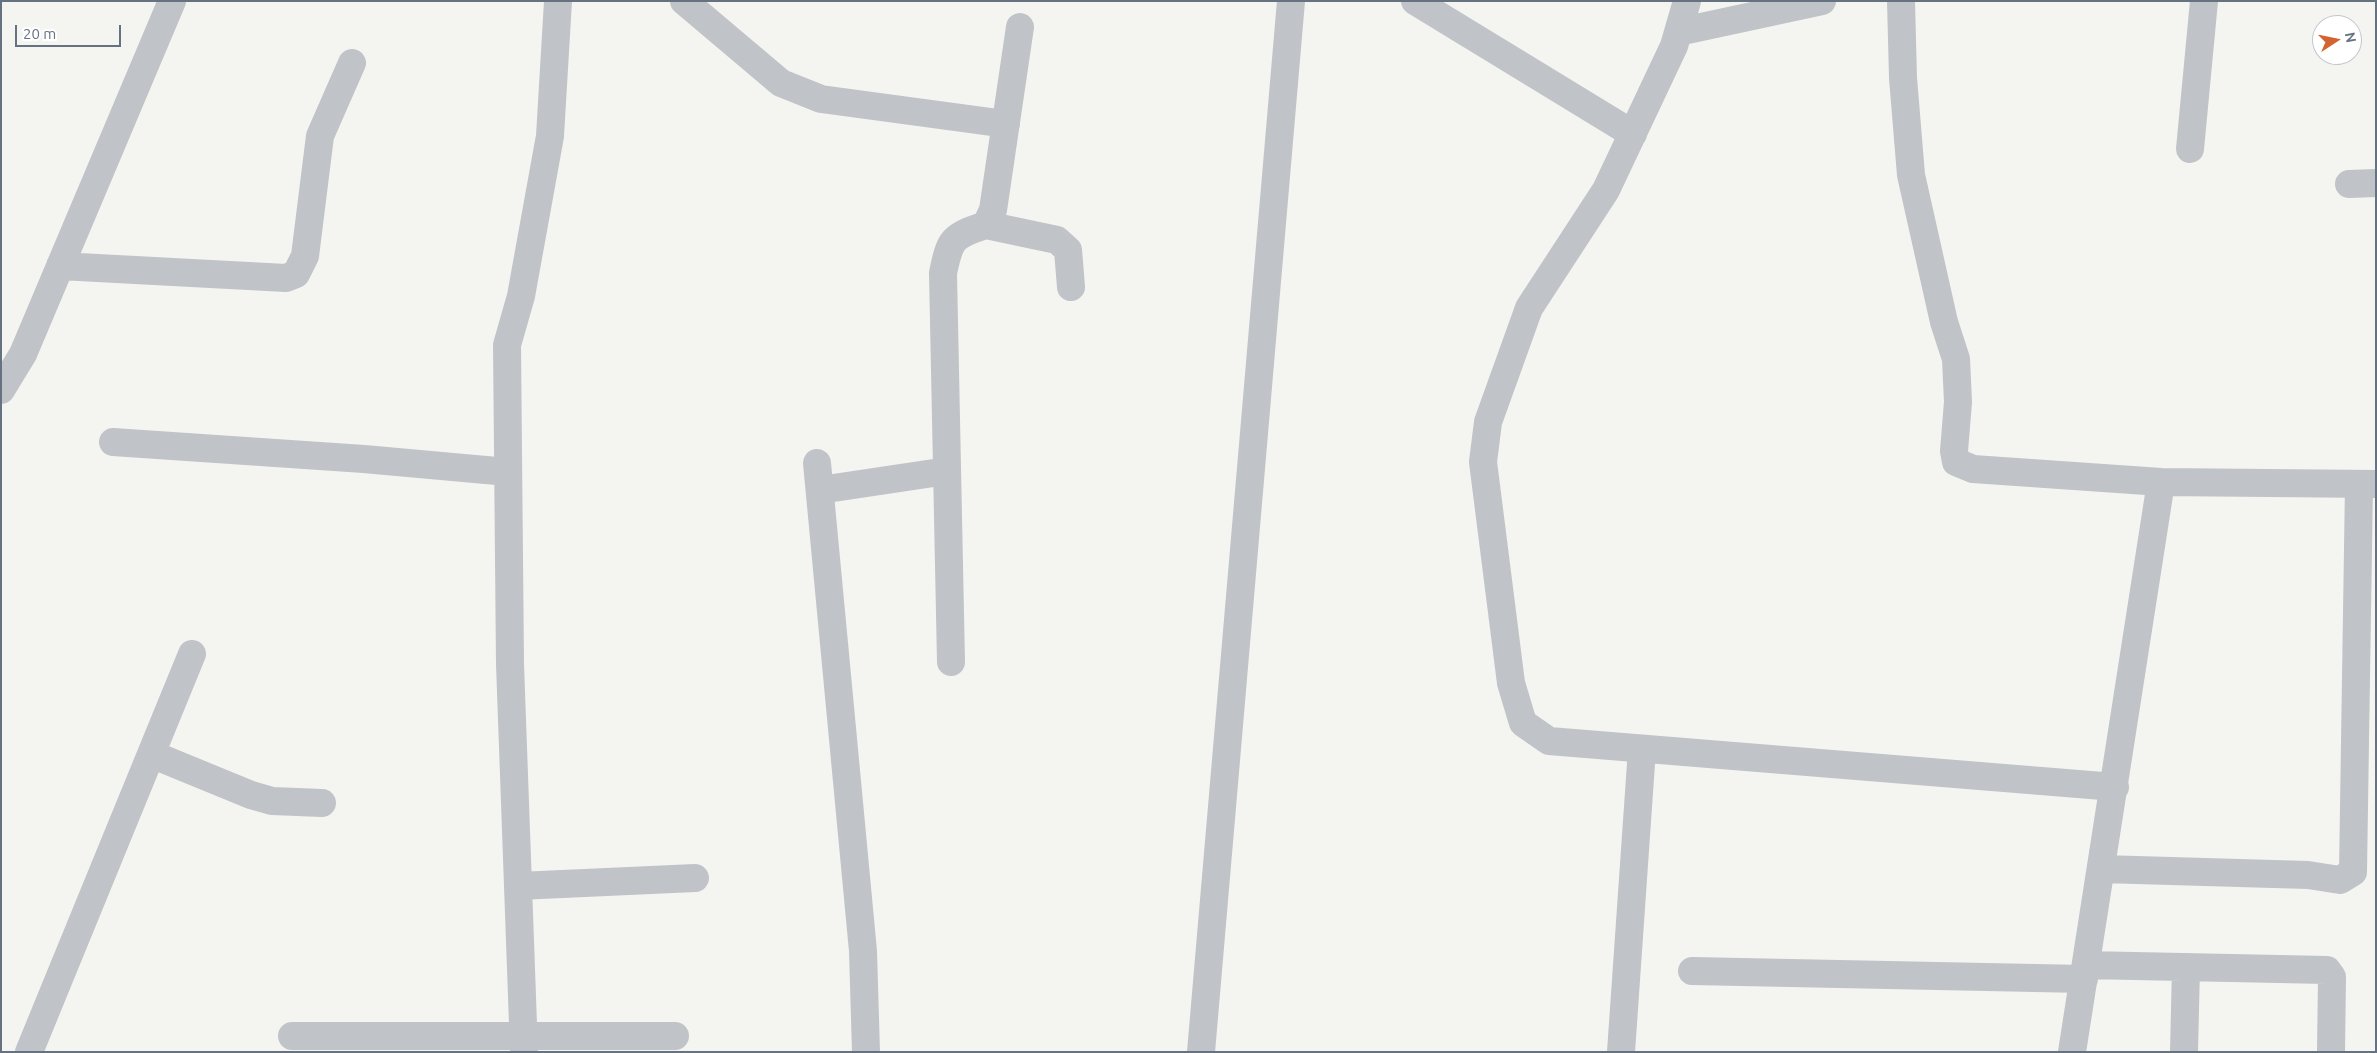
<!DOCTYPE html>
<style>
body{margin:0}
#map{position:relative;width:2377px;height:1053px;overflow:hidden;background:#f4f5f1;font-family:Ubuntu,sans-serif}
canvas{display:block}
.frame{position:absolute;inset:0;border:2px solid #667280;pointer-events:none}
.north{position:absolute;left:2312px;top:15px;width:50px;height:50px;box-sizing:border-box;background:#fff;border:1px solid #c2c7cc;border-radius:50%;rotate:79deg;font-size:14px;font-weight:700;line-height:20px;text-align:center;color:#667280}
.north::after{content:'';display:block;margin:auto;width:18px;height:22px;background:#d36432;clip-path:polygon(50% 0,100% 100%,50% 72%,0 100%)}
.scale{position:absolute;left:15px;top:25px;width:106px;height:22px;box-sizing:border-box;border:2px solid #667280;border-top:0;padding-left:6px;font-size:15px;line-height:18px;white-space:nowrap;color:#667280;-webkit-text-stroke:4px #fff;paint-order:stroke}
</style>
<div id="map">
<canvas width="2377" height="1053"></canvas>
<div class="frame"></div>
<div class="north">N</div>
<div class="scale">20 m</div>
</div>
<script>
const ctx = document.querySelector('canvas').getContext('2d');
ctx.lineJoin = 'round';
function strokePath(path, color, width, dash) {
  ctx.strokeStyle = color;
  ctx.lineWidth = width;
  ctx.lineCap = dash ? 'butt' : 'round';
  ctx.setLineDash(dash || []);
  ctx.stroke(path);
}
strokePath(new Path2D(`
 M 684,1 L 781,83 L 821,99 L 1006,124
 M 1415,1 L 1633,134
 M 1687,1 L 1674,46 L 1606,190 L 1529,308 L 1488,422 L 1483,462 L 1511,683 L 1523,723 L 1549,741 L 2115,787
 M 1901,1 L 1903,78 L 1911,175 L 1944,322 L 1956,359 L 1958,402 L 1954,451 L 1956,462 L 1973,469 L 2161,482 L 2376,484
 M 1678,32 L 1822,1
 M 2190,149 L 2204,1
 M 2349,184 L 2376,183
 M 986,225 L 1057,240 L 1068,250 L 1071,287
 M 60,266 L 286,278 L 296,274 L 305,256 L 320,136 L 352,63
 M 1,390 L 23,354 L 172,1
 M 113,442 L 364,459 L 508,472
 M 817,463 L 863,951 L 866,1052
 M 820,490 L 947,471
 M 951,662 L 943,273 C 950,239 952,236 986,225 L 993,210 L 1020,27
 M 151,754 L 251,795 L 272,801 L 322,803
 M 2102,869 L 2308,875 L 2340,880 L 2353,872 L 2359,484
 M 518,886 L 695,878
 M 2086,965 L 2327,970 L 2332,977 L 2331,1052
 M 1692,971 L 2084,979
 M 292,1036 L 675,1036
 M 29,1052 L 192,654
 M 524,1052 L 510,664 L 507,345 L 521,296 L 550,136 L 558,1
 M 1201,1052 L 1291,1
 M 1621,1052 L 1642,749
 M 2072,1052 L 2161,482
 M 2184,1052 L 2186,967`), '#c0c3c7', 28);
</script>
